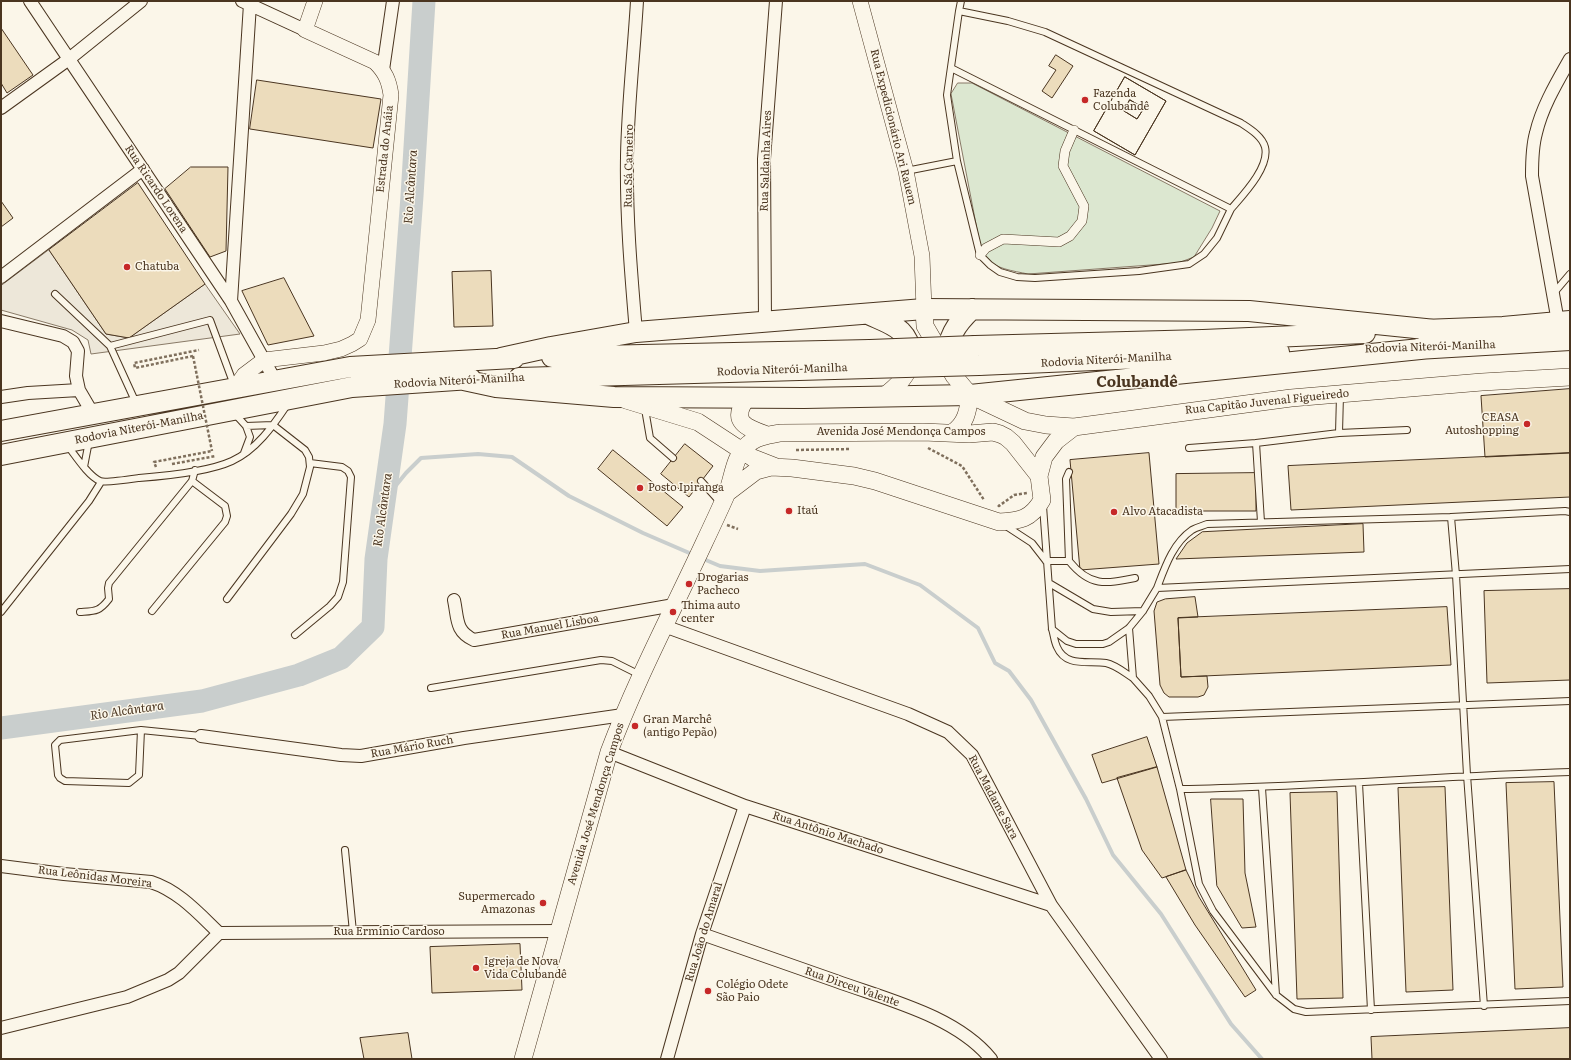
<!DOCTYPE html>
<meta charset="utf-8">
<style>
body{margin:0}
#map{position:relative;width:1571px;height:1060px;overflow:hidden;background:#fbf6e9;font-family:Literata,serif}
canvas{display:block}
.frame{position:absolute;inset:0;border:2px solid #4a3520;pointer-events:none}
</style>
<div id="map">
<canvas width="1571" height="1060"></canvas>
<div class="frame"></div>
</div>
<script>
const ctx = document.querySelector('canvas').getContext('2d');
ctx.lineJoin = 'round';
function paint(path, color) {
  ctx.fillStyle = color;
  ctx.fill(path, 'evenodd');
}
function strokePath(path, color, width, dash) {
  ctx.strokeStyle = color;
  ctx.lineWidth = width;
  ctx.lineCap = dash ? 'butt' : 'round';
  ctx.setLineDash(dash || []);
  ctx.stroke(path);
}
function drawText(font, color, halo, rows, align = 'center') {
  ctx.font = font + ' Literata,serif';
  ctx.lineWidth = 3;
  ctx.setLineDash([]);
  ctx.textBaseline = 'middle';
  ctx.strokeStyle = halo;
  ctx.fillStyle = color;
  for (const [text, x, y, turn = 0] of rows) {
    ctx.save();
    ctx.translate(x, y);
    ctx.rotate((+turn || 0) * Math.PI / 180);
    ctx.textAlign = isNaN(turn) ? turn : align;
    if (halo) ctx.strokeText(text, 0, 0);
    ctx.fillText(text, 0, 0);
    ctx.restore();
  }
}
const green = new Path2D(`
 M 958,83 L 972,83 L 1220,211 L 1212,228 L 1194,257 L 1178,263 L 1028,274 C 1014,271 995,269 984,257 C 982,254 981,249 980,245 L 951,94 Z`);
paint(green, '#dce7d0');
strokePath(green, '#887966', 1);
const parking = new Path2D(`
 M 49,250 L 106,334 L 129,338 L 205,284 L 240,334 L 91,354 L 88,340 L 72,330 L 1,310 L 1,286 Z`);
paint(parking, '#ede7d9');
strokePath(parking, '#887966', 1);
strokePath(new Path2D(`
 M 385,499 L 406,473 L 421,458 L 478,454 L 512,457 L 569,496 L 643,533 L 694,555
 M 701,558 L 720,566 L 760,571 L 865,564 L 920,585 L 978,628 L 995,663 L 1009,671 L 1031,700 L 1086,799 L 1113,855 L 1161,914 L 1231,1024 L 1262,1059`), '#c9cecd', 4);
strokePath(new Path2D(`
 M 1,728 L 202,701 L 299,675 L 341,658 L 373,627 L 376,559 L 395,424 L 412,196 L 424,1`), '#c9cecd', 23);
const building = new Path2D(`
 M 1,28 L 33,75 L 7,93 L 1,83 Z
 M 1056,55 L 1073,66 L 1052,98 L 1042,91 L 1056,70 L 1049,66 Z
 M 1125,77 L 1166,101 L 1135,155 L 1094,131 ZM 1130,100 L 1144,108 L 1137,119 L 1124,111 Z
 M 1125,77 L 1166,101 L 1135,155 L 1094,131 ZM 1130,100 L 1144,108 L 1137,119 L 1124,111 Z
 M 257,80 L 381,99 L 373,148 L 250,129 Z
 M 191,167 L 228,167 L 226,251 L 210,257 L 165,189 Z
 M 138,183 L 205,284 L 129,338 L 106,334 L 49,250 Z
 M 1,201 L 13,218 L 1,227 Z
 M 491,271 L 493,326 L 454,327 L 452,272 Z
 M 284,278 L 314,336 L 268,345 L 242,291 Z
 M 1570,389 L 1570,453 L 1485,457 L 1481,396 Z
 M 685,444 L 713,466 L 689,497 L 661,474 Z
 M 613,450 L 683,507 L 667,526 L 598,469 Z
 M 1149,453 L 1159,564 L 1080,570 L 1070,460 Z
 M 1570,453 L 1570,497 L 1291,510 L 1288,466 Z
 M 1256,473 L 1256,511 L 1176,511 L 1176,474 Z
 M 1363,524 L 1364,552 L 1176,559 L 1187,543 L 1202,532 Z
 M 1570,589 L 1570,680 L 1487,683 L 1484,591 Z
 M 1195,597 L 1198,617 L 1178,618 L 1181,677 L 1207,676 L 1208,687 L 1204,695 L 1198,697 L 1169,697 L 1164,693 L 1160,685 L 1154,611 L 1157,602 L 1165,599 Z
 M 1447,607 L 1451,665 L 1181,677 L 1178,618 Z
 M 1147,737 L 1157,767 L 1102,783 L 1092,755 Z
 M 1157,767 L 1186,870 L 1162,878 L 1142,850 L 1117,778 Z
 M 1554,782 L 1563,987 L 1515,989 L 1506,783 Z
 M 1445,787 L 1453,990 L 1406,992 L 1398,788 Z
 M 1337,792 L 1343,998 L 1297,999 L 1290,793 Z
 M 1211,799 L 1243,799 L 1245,873 L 1256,927 L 1242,928 L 1217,886 Z
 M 1186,870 L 1199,897 L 1256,990 L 1245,997 L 1195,925 L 1166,877 Z
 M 520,944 L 522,990 L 432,993 L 430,947 Z
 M 1570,1028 L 1570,1059 L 1372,1059 L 1371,1037 Z
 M 408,1033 L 412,1059 L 364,1059 L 360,1038 Z`);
paint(building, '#ecdcbc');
strokePath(building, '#4a3520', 1);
const service = new Path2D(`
 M 959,11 L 961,1
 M 951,68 L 1231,209 L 1217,238 L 1204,254 L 1189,264 L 1139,271 L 1035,278 L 1017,277 L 1000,272 L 990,265 L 980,255 L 957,161 L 947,95 L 959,11 L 1008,21 L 1045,32 L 1241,123 C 1250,129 1262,136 1265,147 C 1270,167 1243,195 1231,209
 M 906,171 L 957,161
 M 55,294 L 110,346 L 136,403
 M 1553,294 L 1570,274
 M 110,346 L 210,320 L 234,385
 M 645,409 L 650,438 L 673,458
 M 235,414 L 246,426 L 250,437 L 244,453
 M 1339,433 L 1340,395
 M 67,445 C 75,455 88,476 100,481 C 105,483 132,479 139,478 C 165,476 208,472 232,461 C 256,450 273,426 287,405
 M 1189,448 L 1256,443
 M 84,467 L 89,441
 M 701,481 L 721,503
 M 1043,506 L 1052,629 C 1054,635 1054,641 1057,647 C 1066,668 1089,660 1106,663 C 1116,665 1125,673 1133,678
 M 1451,517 L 1456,575 L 1467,775 L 1484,1006
 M 1261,522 L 1256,443 L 1339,433 L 1407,430
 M 1006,526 L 1032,543 L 1046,561
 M 1046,561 L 1069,561 C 1090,587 1105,584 1135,578
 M 1069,561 L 1066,479 L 1069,472
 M 1049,583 L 1093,609 L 1111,612 L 1143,611
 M 1157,588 C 1165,567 1173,543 1192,530 C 1197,527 1203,526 1207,524 L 1451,517 L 1565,511 L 1570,512
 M 227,599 L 291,514 L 303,494 L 310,467 L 309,457 L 305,450 L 273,425 L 246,426
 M 152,611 L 225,522 L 227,516 L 225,506 L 192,481
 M 1,612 L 89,501 L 101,482
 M 80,612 C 95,611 99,612 109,599 L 108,588 L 109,583 L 192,481 L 195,470
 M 1129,628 L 1133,678 L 1149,696 L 1162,717 L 1180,789 L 1199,884 L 1213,911 L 1276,995 L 1294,1009 L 1306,1012 L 1570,1001
 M 1052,629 L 1067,641 L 1076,644 L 1103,644 L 1109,642 L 1129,628 L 1143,611 L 1157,588 L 1570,569
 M 295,635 L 330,606 L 338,597 L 343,582 L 351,477 L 348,471 L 342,467 L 310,463
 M 431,688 L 601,660 L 612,661 L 640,675
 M 1162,717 L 1570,701
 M 141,730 L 139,775 L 129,783 L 65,781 L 60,778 L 58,775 L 55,745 L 60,740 L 141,730 L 201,736
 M 1359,783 L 1371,1010
 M 1262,788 L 1276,995
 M 1180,789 C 1310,787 1440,776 1570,772
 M 345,850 L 353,932`);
const pedestrian = new Path2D(`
 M 980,255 L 986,248 L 1003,239 L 1059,242 L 1070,236 L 1082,221 L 1084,206 L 1063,166 L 1065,151 L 1074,130`);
const minor = new Path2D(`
 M 30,1 L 231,301 L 275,380
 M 242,1 L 305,30
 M 383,70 L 393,1
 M 1,108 L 69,59 L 141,1
 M 1,277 L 143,169
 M 231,301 L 250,4
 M 1,321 L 63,336 L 73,342 L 78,351 L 76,376 L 79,390 L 93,414
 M 765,322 L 764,159 L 776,1
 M 1558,322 L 1532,176 C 1532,162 1532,147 1536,133 C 1542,107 1557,82 1570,59
 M 636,332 C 631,273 626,215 627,156 C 628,104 634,52 637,1
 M 1,397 L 28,393 L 79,390
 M 454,600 C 458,619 455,631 474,640 L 674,605
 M 664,626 L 908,714 L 948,732 L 972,755 L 1051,905 L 1161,1059
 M 201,736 L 341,755 L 361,756 L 464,738 L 623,715
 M 609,752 L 745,806 L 1051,905
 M 1,866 L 64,874 L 151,882 C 179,891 199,914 219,933
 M 219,933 L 558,931
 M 702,934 C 747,950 792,966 836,981 C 888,1000 956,1016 991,1059
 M 1,1028 L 127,997 L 168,980 L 179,973 L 219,933
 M 667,1059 L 702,934 L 745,806`);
const tertiary = new Path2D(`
 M 860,1 L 906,171 L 922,256 L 924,309
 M 235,388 L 244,375 L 264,360 L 324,353 L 341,349 L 352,344 L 360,339 L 368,320 L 391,95 C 389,80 385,72 375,62 L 305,30 L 315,1`);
const secondary = new Path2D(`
 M 924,309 L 925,326 L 954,376 L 970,395 L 1025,421 L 1046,425 L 1074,427 L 1291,398 L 1482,382 L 1570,377
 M 883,397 C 899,385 907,376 914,357
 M 747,398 C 729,422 747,428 767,435
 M 626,400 L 698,422 L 753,458 L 776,467
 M 952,433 C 966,424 968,411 970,395
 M 1039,476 L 1044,457 L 1056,441 L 1074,427
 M 523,1059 L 609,752 C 636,680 672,612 704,543 C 712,526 720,509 727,493 C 733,477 734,458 746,446 C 755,437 769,435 780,433 L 923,432 L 969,434 L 993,432 L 1000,434 L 1006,437 L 1013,443 L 1039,476 L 1042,500 C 1031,519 1020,521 999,522 L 875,481 L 854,476 L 792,468 L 771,467 L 756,471 L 727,493`);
const trunk = new Path2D(`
 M 868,314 C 894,326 907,327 913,358
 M 1423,330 L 1503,327 L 1570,321
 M 975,346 L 1203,340 L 1365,333
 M 1417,349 L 1570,340
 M 552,357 L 870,350
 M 501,358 L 551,347 L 636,332 L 924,309 L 1249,311 L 1435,330
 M 946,361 C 948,337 955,325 972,309
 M 979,365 L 1279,352
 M 519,378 L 869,368
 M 459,379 L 496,387 L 614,397 L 804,398 L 970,395 L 1430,348
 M 1,431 L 350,367 L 514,358
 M 1,455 L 352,387 L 471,379`);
strokePath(service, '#4a3520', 8);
strokePath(pedestrian, '#4a3520', 10);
strokePath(minor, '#4a3520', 14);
strokePath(tertiary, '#4a3520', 16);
strokePath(secondary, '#4a3520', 18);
strokePath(trunk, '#4a3520', 22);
strokePath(new Path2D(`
 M 193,356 L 135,368 L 134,363 L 199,350
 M 928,448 L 962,466 L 984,500
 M 796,450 L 851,449
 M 172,464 L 216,456
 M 156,467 L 154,462 L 212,451
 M 998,505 L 999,506 L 1014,495 L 1027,493
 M 727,525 L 738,529`), '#7f6f5c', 2.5, [3, 2]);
strokePath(service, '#fbf6e9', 6);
strokePath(pedestrian, '#fbf6e9', 9);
strokePath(minor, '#fbf6e9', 12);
strokePath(tertiary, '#fbf6e9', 15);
strokePath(secondary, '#fbf6e9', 17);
strokePath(trunk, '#fbf6e9', 20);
const trunkBridge = new Path2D(`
 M 870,350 L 975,346
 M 869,368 L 979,365`);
strokePath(trunkBridge, '#4a3520', 22, []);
strokePath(new Path2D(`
 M 193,356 L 212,451`), '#7f6f5c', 2.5, [3, 2]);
strokePath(trunkBridge, '#fbf6e9', 20);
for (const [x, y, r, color] of [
 [1085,100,4,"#c62828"],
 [127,267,4,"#c62828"],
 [1527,424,4,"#c62828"],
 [640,488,4,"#c62828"],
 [789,511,4,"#c62828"],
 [1114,512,4,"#c62828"],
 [689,584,4,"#c62828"],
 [673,612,4,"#c62828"],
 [635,726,4,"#c62828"],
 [543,903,4,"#c62828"],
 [476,968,4,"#c62828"],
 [708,991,4,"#c62828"]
]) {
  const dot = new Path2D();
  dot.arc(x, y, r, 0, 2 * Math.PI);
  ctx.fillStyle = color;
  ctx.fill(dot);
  strokePath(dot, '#fbf6e9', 1.5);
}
drawText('11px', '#4a3520', '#fbf6e9', [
 ["Fazenda",1093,94],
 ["Colubandê",1093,107],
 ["Chatuba",135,267],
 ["CEASA",1519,418,"right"],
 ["Autoshopping",1519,431,"right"],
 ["Posto Ipiranga",648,488],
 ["Itaú",797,511],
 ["Alvo Atacadista",1122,512],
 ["Drogarias",697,578],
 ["Pacheco",697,591],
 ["Thima auto",681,606],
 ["center",681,619],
 ["Gran Marchê",643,720],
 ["(antigo Pepão)",643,733],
 ["Supermercado",535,897,"right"],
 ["Amazonas",535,910,"right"],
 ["Igreja de Nova",484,962],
 ["Vida Colubandê",484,975],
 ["Colégio Odete",716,985],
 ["São Paio",716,998]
], 'left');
drawText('11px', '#4a3520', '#fbf6e9', [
 ["Rua Expedicionário Ari Rauem",893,127,76],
 ["Estrada do Anáia",385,149,-84],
 ["Rua Saldanha Aires",766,161,-88],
 ["Rua Sá Carneiro",629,166,-89],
 ["Rua Ricardo Lorena",156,189,56],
 ["Rodovia Niterói-Manilha",1430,347,-2],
 ["Rodovia Niterói-Manilha",1106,360,-3],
 ["Rodovia Niterói-Manilha",782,370,-2],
 ["Rodovia Niterói-Manilha",459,381,-3],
 ["Rua Capitão Juvenal Figueiredo",1267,402,-6],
 ["Rodovia Niterói-Manilha",139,428,-11],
 ["Avenida José Mendonça Campos",901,432],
 ["Rua Manuel Lisboa",550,627,-10],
 ["Rua Mário Ruch",412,747,-10],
 ["Rua Madame Sara",993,797,62],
 ["Avenida José Mendonça Campos",596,804,-73],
 ["Rua Antônio Machado",828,833,18],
 ["Rua Leônidas Moreira",95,877,7],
 ["Rua Ermínio Cardoso",389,932],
 ["Rua João do Amaral",704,932,-73],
 ["Rua Dirceu Valente",852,987,19]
]);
drawText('italic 12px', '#4a3520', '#fbf6e9', [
 ["Rio Alcântara",411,187,-86],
 ["Rio Alcântara",383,510,-82],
 ["Rio Alcântara",127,711,-8]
]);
drawText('bold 15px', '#4a3520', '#fbf6e9', [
 ["Colubandê",1137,383]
]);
</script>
